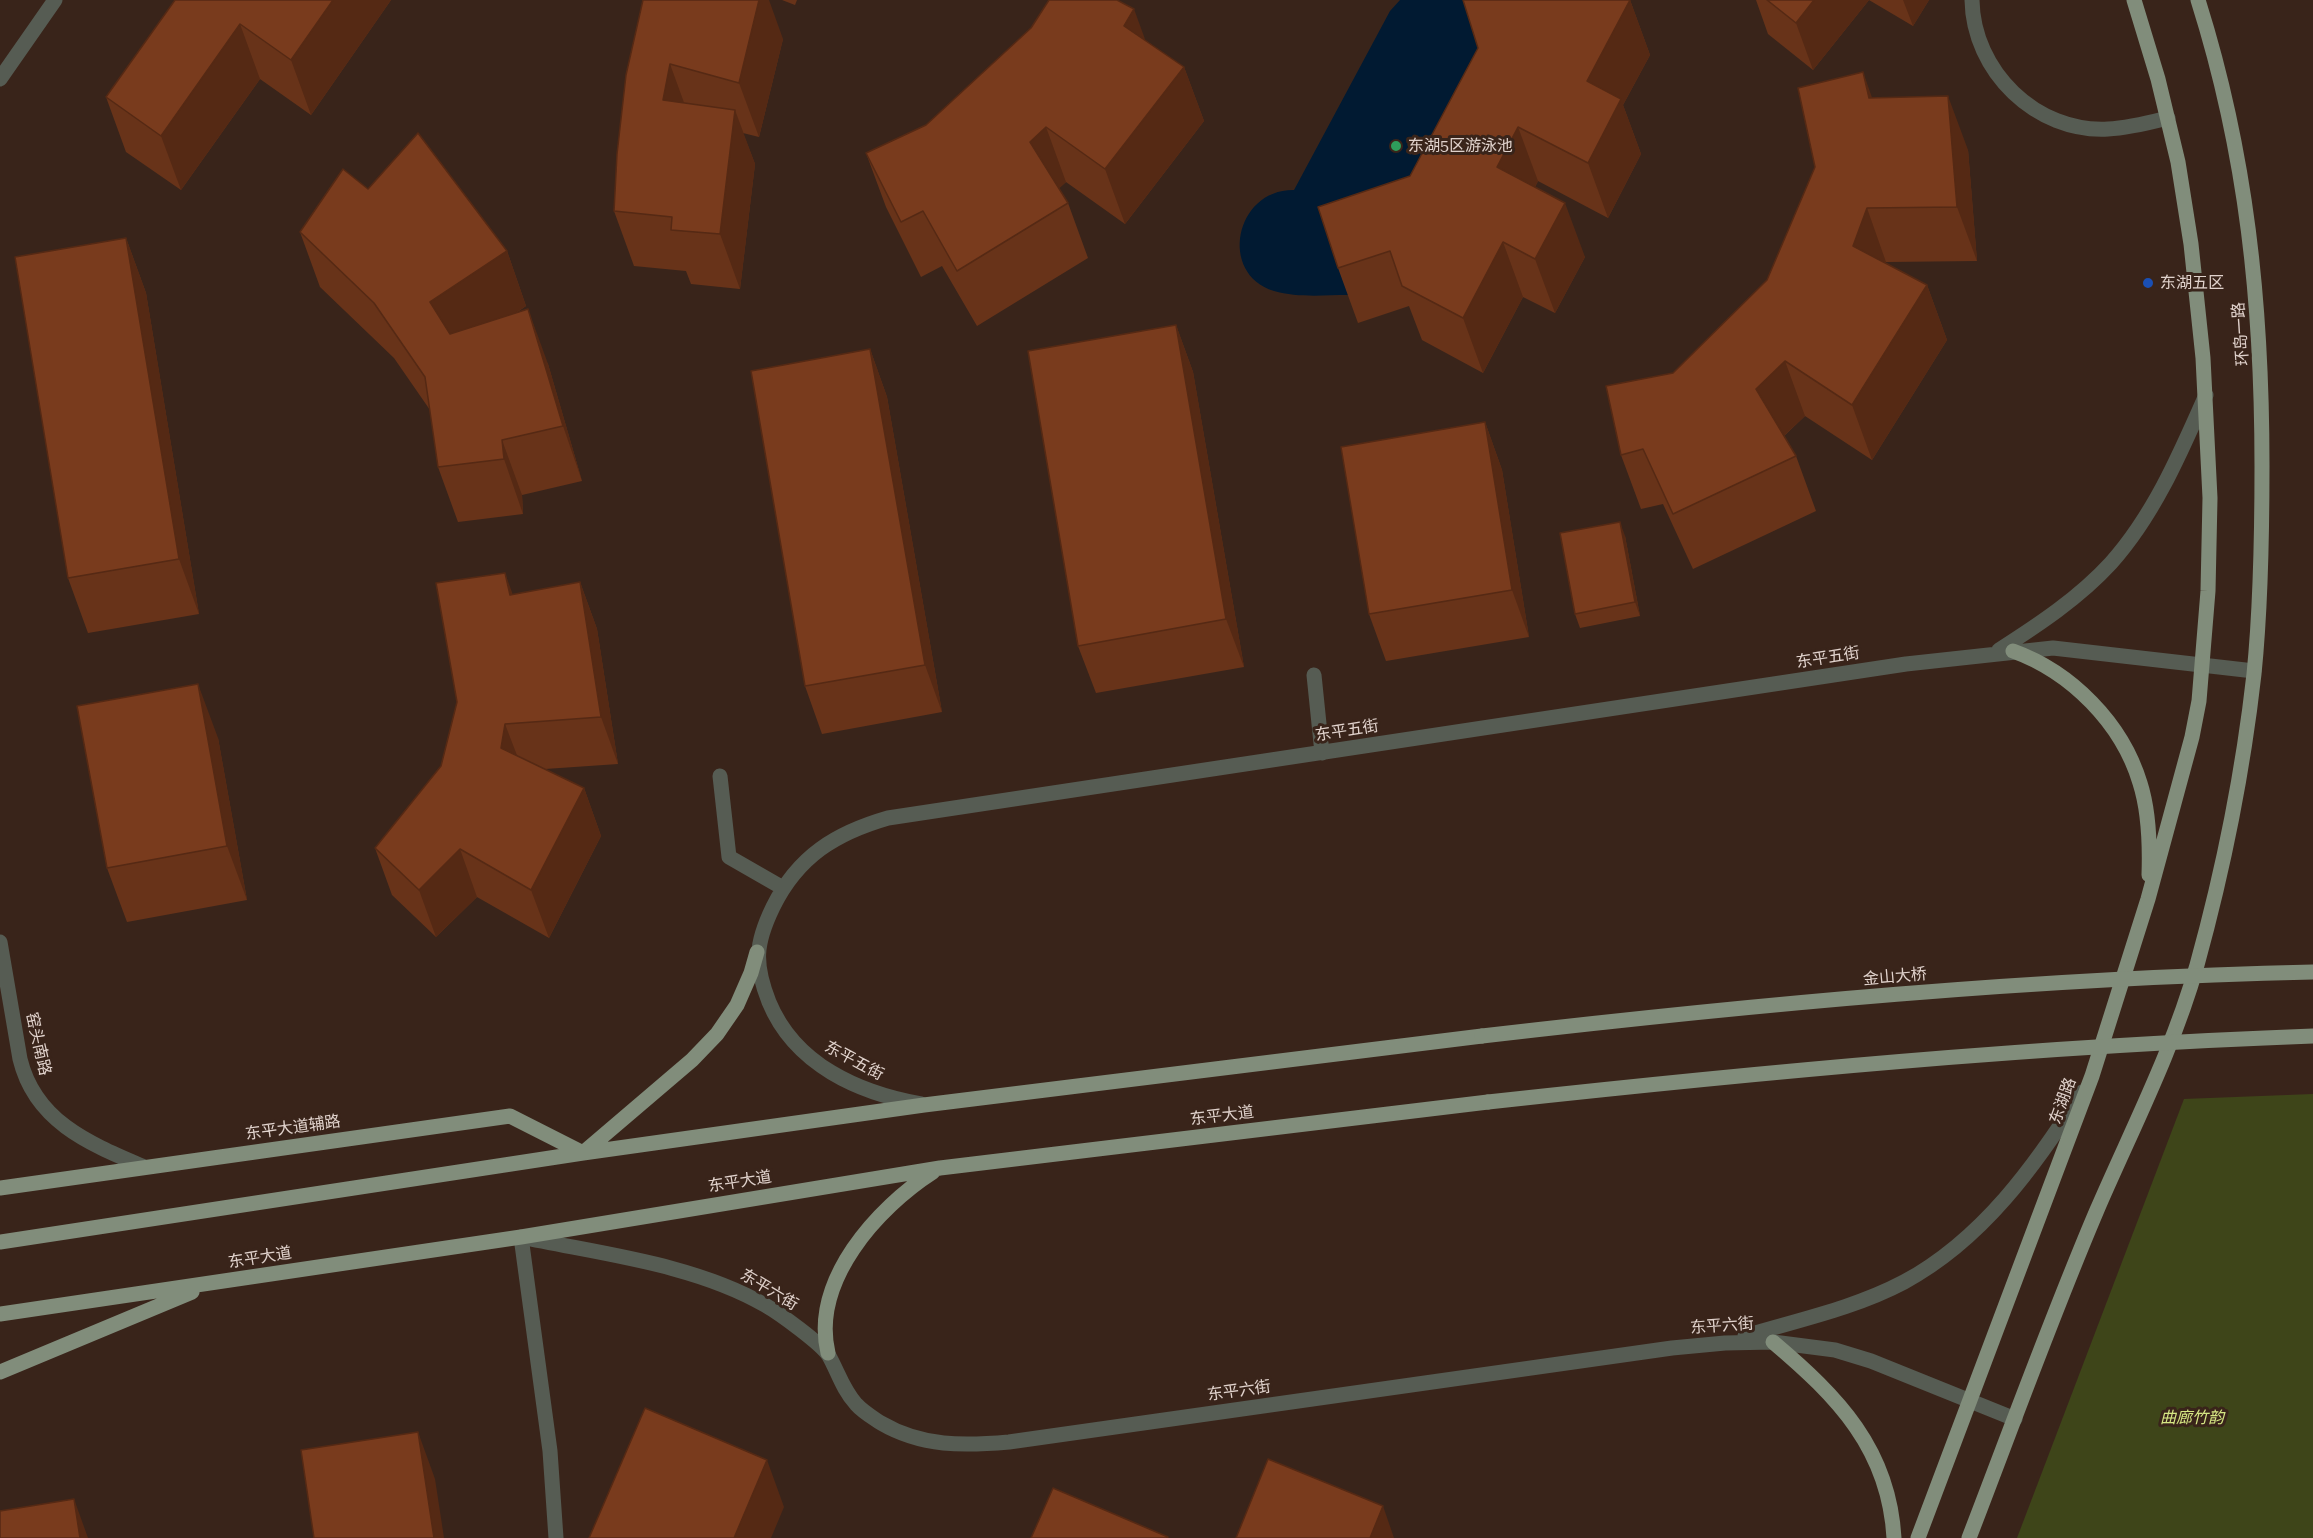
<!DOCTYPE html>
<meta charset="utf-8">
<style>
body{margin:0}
canvas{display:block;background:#39241a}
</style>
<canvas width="2313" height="1538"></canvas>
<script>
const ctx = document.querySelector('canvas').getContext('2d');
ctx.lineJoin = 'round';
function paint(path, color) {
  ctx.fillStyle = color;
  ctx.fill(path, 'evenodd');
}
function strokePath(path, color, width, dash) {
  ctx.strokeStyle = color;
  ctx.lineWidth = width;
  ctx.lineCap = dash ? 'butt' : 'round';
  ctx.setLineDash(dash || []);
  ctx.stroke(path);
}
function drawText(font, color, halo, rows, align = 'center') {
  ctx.font = font + ' "Roboto Serif","Noto Sans SC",serif';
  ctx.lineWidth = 6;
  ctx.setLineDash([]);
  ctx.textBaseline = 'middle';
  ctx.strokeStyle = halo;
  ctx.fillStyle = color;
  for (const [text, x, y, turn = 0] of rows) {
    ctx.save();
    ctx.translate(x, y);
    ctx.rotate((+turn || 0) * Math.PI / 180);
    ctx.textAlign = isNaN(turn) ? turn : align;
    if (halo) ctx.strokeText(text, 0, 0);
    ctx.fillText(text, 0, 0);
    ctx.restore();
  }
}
paint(new Path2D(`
 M 2313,1094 L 2313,1538 L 2017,1538 L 2184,1099 Z`), '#3e4519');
paint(new Path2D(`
 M 1400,0 L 1513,0 L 1498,102 L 1348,295 C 1325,295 1297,298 1274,291 C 1218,274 1235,189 1294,190 L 1390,11 Z`), '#011a32');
strokePath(new Path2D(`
 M 1972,0 C 1973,71 2036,133 2108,129 C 2129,128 2148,123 2168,118
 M 0,79 L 55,0
 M 1999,650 C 2038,625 2079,598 2111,563 C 2154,515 2180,454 2206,395
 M 1314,675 L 1322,753
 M 720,776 L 729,857 L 783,888
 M 0,942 L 20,1059 C 35,1121 88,1143 142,1166
 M 921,1104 C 859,1093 795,1065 769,1002 C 754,964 755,944 773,907 C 798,856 836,833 888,818 L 1906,664 L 2053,648 L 2254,671
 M 1745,1336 C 1798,1320 1855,1308 1904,1282 C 1982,1240 2036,1165 2082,1092
 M 556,1538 L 550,1451 L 521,1237 C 601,1254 694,1264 765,1305 C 779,1313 822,1344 829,1356 C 838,1372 843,1390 856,1404 C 863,1412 872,1417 881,1423 C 922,1447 964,1446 1009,1442 L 1672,1348 L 1725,1343 L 1773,1342 L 1835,1350 L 1871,1361 L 2015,1419`), '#565c53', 15);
strokePath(new Path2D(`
 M 2013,651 C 2071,672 2122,723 2140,783 C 2149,811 2150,845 2149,875
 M 583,1153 L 692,1060 L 717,1034 L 737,1005 L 751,973 L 757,952
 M 0,1188 L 510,1116 L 583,1153
 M 0,1242 L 583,1153 L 924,1105 L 1482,1036
 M 0,1314 L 521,1237 L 940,1168 L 1488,1102
 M 1773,1342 C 1838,1397 1889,1449 1894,1538
 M 828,1353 C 811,1281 877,1208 933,1172
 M 0,1372 L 192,1292
 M 1918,1538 L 2092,1076 L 2148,899 L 2192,737 L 2199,701 L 2208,591 L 2210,498 L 2203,358 L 2191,244 L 2178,162 L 2158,79 L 2134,0
 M 1969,1538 C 2011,1429 2051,1318 2097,1210 C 2132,1129 2173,1050 2197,965 C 2223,871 2243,772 2254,674 C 2261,605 2262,535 2262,466 C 2262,305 2247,155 2198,0`), '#818d7b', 15);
strokePath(new Path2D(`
 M 1482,1036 C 1758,1004 2035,978 2313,972
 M 1488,1102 C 1762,1072 2037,1046 2313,1036`), '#818d7b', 15);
paint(new Path2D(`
 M 175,0 L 391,0 L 311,115 L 260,79 L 181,190 L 126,152 L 106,97 Z
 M 643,0 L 783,39 L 759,137 L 743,133 L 755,164 L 740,289 L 691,284 L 686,271 L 634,266 L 614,211 Z
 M 782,0 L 797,0 L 795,5 Z
 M 1630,0 L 1650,55 L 1623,105 L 1641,154 L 1608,218 L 1538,181 L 1535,187 L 1585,257 L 1555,313 L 1523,297 L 1483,373 L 1422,340 L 1409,306 L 1358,323 L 1338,268 L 1410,176 Z
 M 1756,0 L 1869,0 L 1813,70 L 1768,34 Z
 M 1869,0 L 1929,0 L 1913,26 Z
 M 1145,40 L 1184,67 L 1204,121 L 1125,224 L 1066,182 L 1059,188 L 1068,203 L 1088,258 L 977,326 L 942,266 L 921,277 L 886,207 L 866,153 Z
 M 1872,98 L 1968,150 L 1977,261 L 1886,262 L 1886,263 L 1927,285 L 1947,340 L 1872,460 L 1805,416 L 1784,436 L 1796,456 L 1816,511 L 1693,569 L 1663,504 L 1641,509 L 1621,455 L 1673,373 L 1767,280 Z
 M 368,189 L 507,251 L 526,306 L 516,313 L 548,364 L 582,481 L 522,495 L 523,514 L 458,522 L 438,467 L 430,410 L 394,358 L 320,287 L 300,232 Z
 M 126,238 L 146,293 L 199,614 L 88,633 L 68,578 Z
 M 1176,325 L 1193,372 L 1244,667 L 1096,693 L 1078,646 Z
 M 870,349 L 887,397 L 942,712 L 822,734 L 805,686 Z
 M 1485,422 L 1502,470 L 1529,637 L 1386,661 L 1369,614 Z
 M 1625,536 L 1640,616 L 1580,628 L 1575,614 Z
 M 580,582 L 597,629 L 618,764 L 545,769 L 584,788 L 601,836 L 549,938 L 477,897 L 436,937 L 392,895 L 375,848 L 441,766 L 513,595 Z
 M 218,738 L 247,900 L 127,922 L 107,868 Z`), '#683319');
paint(new Path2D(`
 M 333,0 L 391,0 L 311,115 L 291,60 Z
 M 759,0 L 769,0 L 783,39 L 759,137 L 739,83 Z
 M 1630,0 L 1650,55 L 1623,105 L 1641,154 L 1608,218 L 1588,163 L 1587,81 Z
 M 1814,0 L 1869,0 L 1813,70 L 1796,23 Z
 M 1903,0 L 1929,0 L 1913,26 Z
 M 1134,9 L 1154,64 L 1124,26 Z
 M 240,24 L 260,79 L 181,190 L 161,136 Z
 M 670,64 L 690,119 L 663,100 Z
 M 1184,67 L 1204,121 L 1125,224 L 1105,169 Z
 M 1863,72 L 1882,126 L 1869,98 Z
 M 1948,96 L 1968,150 L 1977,261 L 1957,207 Z
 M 735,110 L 755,164 L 740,289 L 720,234 Z
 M 1046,127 L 1066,182 L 1050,197 L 1030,142 Z
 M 1518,127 L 1538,181 L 1517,222 L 1497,167 Z
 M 1565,203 L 1585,257 L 1555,313 L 1535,259 Z
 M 1867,208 L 1886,262 L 1873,301 L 1853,246 Z
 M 126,238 L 146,293 L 199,614 L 179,559 Z
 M 1503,242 L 1523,297 L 1483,373 L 1463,318 Z
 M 507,251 L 526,306 L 450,356 L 430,302 Z
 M 1927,285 L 1947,340 L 1872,460 L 1852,405 Z
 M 528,309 L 548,364 L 582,481 L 563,426 Z
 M 1176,325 L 1193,372 L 1244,667 L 1226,619 Z
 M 870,349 L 887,397 L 942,712 L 925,665 Z
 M 1785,361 L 1805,416 L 1776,443 L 1756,389 Z
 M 1485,422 L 1502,470 L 1529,637 L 1512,590 Z
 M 502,440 L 522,495 L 523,514 L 504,459 Z
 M 1620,522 L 1625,536 L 1640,616 L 1635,602 Z
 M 505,573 L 522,620 L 510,595 Z
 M 580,582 L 597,629 L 618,764 L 601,717 Z
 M 198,684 L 218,738 L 247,900 L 227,846 Z
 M 505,724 L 523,771 L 501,748 Z
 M 584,788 L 601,836 L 549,938 L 531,890 Z
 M 460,849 L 477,897 L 436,937 L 419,890 Z
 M 418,1432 L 435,1479 L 444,1538 L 434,1538 Z
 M 767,1460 L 784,1507 L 771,1538 L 734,1538 Z
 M 74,1499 L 88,1538 L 80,1538 Z
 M 1383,1506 L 1394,1538 L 1370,1538 Z`), '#552914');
const building = new Path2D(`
 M 175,0 L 333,0 L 291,60 L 240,24 L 161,136 L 106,97 Z
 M 643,0 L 759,0 L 739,83 L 670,64 L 663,100 L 735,110 L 720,234 L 671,230 L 672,217 L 614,211 L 617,154 L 626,75 Z
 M 1049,0 L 1117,0 L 1134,9 L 1124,26 L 1184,67 L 1105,169 L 1046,127 L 1030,142 L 1068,203 L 957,271 L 923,211 L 901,222 L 866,153 L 926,125 L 1031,28 Z
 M 1463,0 L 1630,0 L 1587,81 L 1621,99 L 1588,163 L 1518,127 L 1497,167 L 1565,203 L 1535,259 L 1503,242 L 1463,318 L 1402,286 L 1390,251 L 1338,268 L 1318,207 L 1410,176 L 1478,48 Z
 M 1767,0 L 1814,0 L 1796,23 Z
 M 1863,72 L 1869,98 L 1948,96 L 1957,207 L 1867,208 L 1853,246 L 1927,285 L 1852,405 L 1785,361 L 1756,389 L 1796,456 L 1673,514 L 1643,449 L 1621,455 L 1606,386 L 1673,373 L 1767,280 L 1815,167 L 1798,88 Z
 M 418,133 L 507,251 L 430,302 L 450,334 L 528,309 L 563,426 L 502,440 L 504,459 L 438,467 L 425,377 L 374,303 L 300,232 L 343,169 L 368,189 Z
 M 126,238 L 179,559 L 68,578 L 15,257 Z
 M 1176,325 L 1226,619 L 1078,646 L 1028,351 Z
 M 870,349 L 925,665 L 805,686 L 751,371 Z
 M 1485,422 L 1512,590 L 1369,614 L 1341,447 Z
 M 1620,522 L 1635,602 L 1575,614 L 1560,533 Z
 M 505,573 L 510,595 L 580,582 L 601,717 L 505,724 L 501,748 L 584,788 L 531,890 L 460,849 L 419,890 L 375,848 L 441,766 L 457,702 L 436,583 Z
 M 198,684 L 227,846 L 107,868 L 77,706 Z
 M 645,1408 L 767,1460 L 734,1538 L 589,1538 Z
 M 418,1432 L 434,1538 L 314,1538 L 301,1450 Z
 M 1268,1459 L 1383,1506 L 1370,1538 L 1236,1538 Z
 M 1053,1488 L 1168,1537 L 1167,1538 L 1031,1538 Z
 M 74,1499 L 80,1538 L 0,1538 L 0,1511 Z`);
paint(building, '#793b1d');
strokePath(building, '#552914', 1.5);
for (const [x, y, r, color] of [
 [1396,146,6,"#2e9e5b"],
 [2148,283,6,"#1a4fb4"]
]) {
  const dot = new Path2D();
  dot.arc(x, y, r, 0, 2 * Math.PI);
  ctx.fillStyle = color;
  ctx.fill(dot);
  strokePath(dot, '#39241a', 2);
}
drawText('16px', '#e0d2cc', '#39241a', [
 ["东湖5区游泳池",1408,146],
 ["东湖五区",2160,283]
], 'left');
drawText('16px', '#e0d2cc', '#39241a', [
 ["环岛一路",2241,334,-94],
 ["东平五街",1828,658,-9],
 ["东平五街",1347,731,-9],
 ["金山大桥",1895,977,-5],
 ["窑头南路",38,1044,77],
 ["东平五街",854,1061,28],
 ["东湖路",2063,1101,-70],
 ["东平大道",1222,1116,-7],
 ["东平大道辅路",293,1128,-8],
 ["东平大道",740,1182,-9],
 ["东平大道",260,1258,-9],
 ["东平六街",769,1290,31],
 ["东平六街",1722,1326,-4],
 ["东平六街",1239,1391,-8]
]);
drawText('italic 16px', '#d5e683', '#39241a', [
 ["曲廊竹韵",2192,1418]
]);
</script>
